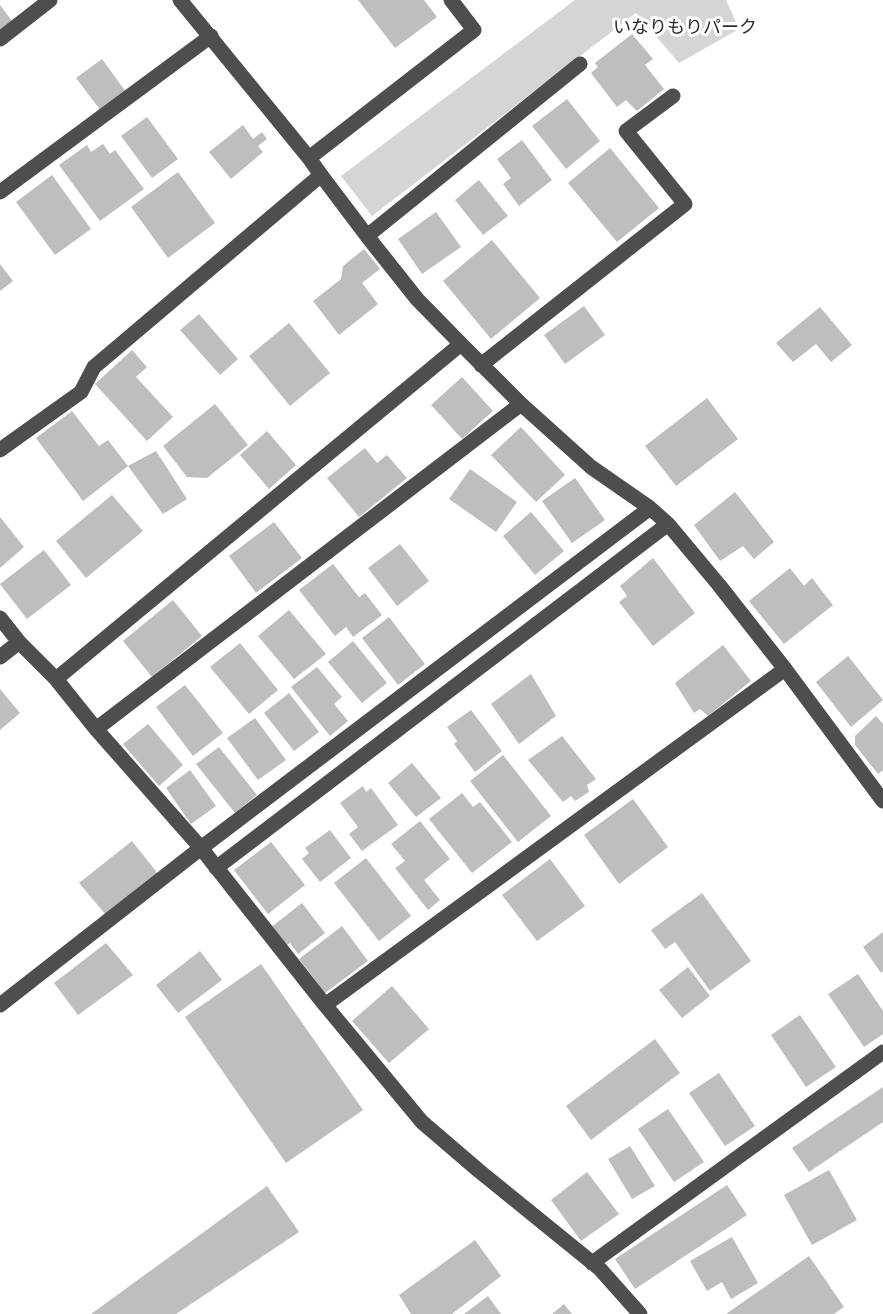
<!DOCTYPE html>
<meta charset="utf-8">
<style>
body{margin:0}
canvas{display:block;background:#fff}
</style>
<canvas width="883" height="1314"></canvas>
<script>
const ctx = document.querySelector('canvas').getContext('2d');
ctx.lineJoin = 'round';
function paint(path, color) {
  ctx.fillStyle = color;
  ctx.fill(path, 'evenodd');
}
function strokePath(path, color, width, dash) {
  ctx.strokeStyle = color;
  ctx.lineWidth = width;
  ctx.lineCap = dash ? 'butt' : 'round';
  ctx.setLineDash(dash || []);
  ctx.stroke(path);
}
function drawText(font, color, halo, rows, align = 'center') {
  ctx.font = font + ' "Work Sans","Noto Sans JP",sans-serif';
  ctx.lineWidth = 6;
  ctx.setLineDash([]);
  ctx.textBaseline = 'middle';
  ctx.strokeStyle = halo;
  ctx.fillStyle = color;
  for (const [text, x, y, turn = 0] of rows) {
    ctx.save();
    ctx.translate(x, y);
    ctx.rotate((+turn || 0) * Math.PI / 180);
    ctx.textAlign = isNaN(turn) ? turn : align;
    if (halo) ctx.strokeText(text, 0, 0);
    ctx.fillText(text, 0, 0);
    ctx.restore();
  }
}
paint(new Path2D(`
 M 575,0 L 726,0 L 739,29 L 679,63 L 636,13 L 372,216 L 341,176 Z`), '#d5d5d5');
paint(new Path2D(`
 M 358,0 L 424,0 L 437,17 L 395,48 Z
 M 0,5 L 12,21 L 0,31 Z
 M 632,34 L 653,59 L 645,65 L 664,89 L 637,111 L 626,100 L 617,107 L 591,73 L 598,67 L 595,63 Z
 M 102,59 L 126,92 L 101,111 L 76,78 Z
 M 567,99 L 600,141 L 566,169 L 532,126 Z
 M 147,117 L 178,159 L 152,178 L 121,136 Z
 M 243,125 L 253,139 L 262,132 L 267,139 L 258,146 L 263,152 L 231,179 L 209,152 Z
 M 522,140 L 552,180 L 519,206 L 503,184 L 511,178 L 497,159 Z
 M 103,144 L 110,154 L 115,150 L 144,189 L 100,221 L 59,165 L 87,145 L 91,152 Z
 M 610,148 L 659,208 L 617,242 L 568,183 Z
 M 178,172 L 215,223 L 168,258 L 131,207 Z
 M 52,175 L 91,229 L 55,255 L 16,202 Z
 M 479,180 L 508,216 L 483,235 L 455,200 Z
 M 436,212 L 461,247 L 422,274 L 398,239 Z
 M 492,240 L 540,298 L 491,339 L 443,281 Z
 M 364,249 L 380,269 L 362,283 L 378,304 L 339,335 L 313,301 L 341,279 L 343,266 Z
 M 0,264 L 13,281 L 0,291 Z
 M 584,306 L 605,335 L 565,364 L 544,335 Z
 M 820,307 L 852,345 L 831,362 L 816,344 L 793,362 L 776,343 Z
 M 199,314 L 238,359 L 220,375 L 180,330 Z
 M 289,323 L 330,373 L 290,406 L 249,356 Z
 M 132,350 L 147,367 L 136,377 L 173,417 L 147,441 L 95,384 Z
 M 462,377 L 493,411 L 462,439 L 431,405 Z
 M 707,398 L 738,439 L 676,486 L 645,446 Z
 M 215,404 L 248,445 L 207,478 L 187,477 L 163,446 Z
 M 72,411 L 99,446 L 108,440 L 128,466 L 83,501 L 36,438 Z
 M 521,427 L 565,475 L 536,502 L 491,455 Z
 M 267,431 L 296,465 L 269,489 L 240,455 Z
 M 365,448 L 377,463 L 387,455 L 407,478 L 359,517 L 327,478 Z
 M 156,451 L 187,499 L 163,514 L 128,466 Z
 M 470,469 L 517,502 L 496,532 L 449,499 Z
 M 575,478 L 605,520 L 572,543 L 542,501 Z
 M 735,492 L 774,542 L 754,559 L 743,546 L 720,561 L 694,525 Z
 M 112,495 L 143,531 L 86,578 L 56,541 Z
 M 531,512 L 564,551 L 535,575 L 503,536 Z
 M 0,517 L 24,547 L 0,568 Z
 M 274,522 L 302,558 L 256,593 L 229,556 Z
 M 400,544 L 429,581 L 397,606 L 368,568 Z
 M 44,550 L 71,585 L 27,619 L 0,584 Z
 M 653,558 L 695,613 L 653,646 L 619,602 L 627,596 L 620,586 Z
 M 333,564 L 359,597 L 365,593 L 382,615 L 353,637 L 346,627 L 335,636 L 299,590 Z
 M 790,568 L 804,586 L 812,578 L 833,605 L 784,644 L 749,601 Z
 M 173,600 L 202,636 L 152,677 L 123,641 Z
 M 289,610 L 326,654 L 294,679 L 258,636 Z
 M 389,617 L 425,664 L 398,685 L 362,638 Z
 M 353,641 L 387,683 L 362,703 L 328,662 Z
 M 240,643 L 278,690 L 249,714 L 210,667 Z
 M 723,645 L 751,681 L 708,716 L 700,709 L 694,713 L 675,683 Z
 M 848,656 L 883,700 L 851,727 L 816,682 Z
 M 317,667 L 342,697 L 334,704 L 348,721 L 330,736 L 291,687 Z
 M 531,674 L 556,716 L 519,744 L 491,704 Z
 M 185,685 L 223,733 L 193,756 L 156,707 Z
 M 0,689 L 20,713 L 0,730 Z
 M 289,693 L 319,732 L 294,751 L 264,713 Z
 M 471,710 L 502,751 L 475,772 L 454,744 L 457,741 L 447,727 Z
 M 876,716 L 883,724 L 883,770 L 878,774 L 855,745 L 855,736 Z
 M 255,718 L 286,760 L 258,780 L 227,738 Z
 M 148,724 L 183,765 L 159,786 L 123,744 Z
 M 562,736 L 596,779 L 587,785 L 589,792 L 575,801 L 571,796 L 563,802 L 528,760 Z
 M 219,747 L 257,795 L 235,813 L 196,764 Z
 M 503,755 L 551,816 L 518,842 L 470,781 Z
 M 412,763 L 441,798 L 416,817 L 388,783 Z
 M 190,770 L 216,806 L 191,824 L 166,788 Z
 M 363,786 L 366,792 L 371,788 L 398,825 L 362,851 L 349,834 L 358,827 L 340,803 Z
 M 462,793 L 473,807 L 480,802 L 512,842 L 472,873 L 429,819 Z
 M 633,799 L 668,847 L 619,884 L 584,835 Z
 M 420,821 L 450,859 L 424,880 L 440,900 L 428,910 L 395,868 L 405,861 L 391,844 Z
 M 330,830 L 351,858 L 320,882 L 302,859 L 309,853 L 305,848 Z
 M 132,841 L 159,875 L 106,915 L 79,883 Z
 M 271,842 L 305,885 L 268,914 L 234,870 Z
 M 366,858 L 411,916 L 379,941 L 334,883 Z
 M 550,859 L 585,906 L 537,941 L 502,895 Z
 M 702,893 L 751,961 L 710,991 L 675,942 L 665,949 L 651,930 Z
 M 302,903 L 325,933 L 298,954 L 290,943 L 285,947 L 270,928 Z
 M 342,926 L 368,961 L 325,993 L 299,959 Z
 M 883,932 L 883,971 L 881,973 L 863,947 Z
 M 106,943 L 133,975 L 78,1015 L 54,983 Z
 M 200,951 L 222,980 L 178,1013 L 156,985 Z
 M 261,964 L 363,1110 L 286,1163 L 185,1017 Z
 M 688,967 L 710,996 L 682,1018 L 659,990 Z
 M 858,974 L 883,1011 L 883,1034 L 864,1047 L 828,994 Z
 M 392,986 L 429,1029 L 389,1063 L 352,1021 Z
 M 800,1015 L 836,1067 L 806,1087 L 771,1035 Z
 M 655,1039 L 680,1073 L 591,1140 L 566,1106 Z
 M 719,1073 L 755,1126 L 725,1146 L 689,1093 Z
 M 883,1087 L 883,1122 L 809,1172 L 792,1148 Z
 M 668,1109 L 704,1162 L 674,1182 L 638,1129 Z
 M 630,1146 L 655,1186 L 632,1199 L 608,1159 Z
 M 829,1170 L 857,1220 L 812,1245 L 784,1195 Z
 M 587,1172 L 619,1214 L 581,1241 L 551,1200 Z
 M 727,1185 L 747,1215 L 635,1289 L 615,1259 Z
 M 267,1186 L 299,1232 L 176,1314 L 91,1314 Z
 M 732,1237 L 758,1283 L 731,1299 L 722,1282 L 707,1291 L 690,1261 Z
 M 475,1240 L 501,1276 L 452,1314 L 411,1314 L 399,1295 Z
 M 809,1256 L 844,1307 L 834,1314 L 726,1314 Z
 M 488,1296 L 501,1314 L 464,1314 Z
 M 564,1304 L 572,1314 L 552,1314 Z`), '#bebebe');
strokePath(new Path2D(`
 M 180,0 L 309,158 L 321,175 L 367,236 L 417,299 L 461,344 L 521,404 L 591,467 L 650,508 L 668,524 L 719,585 L 785,669 L 883,801
 M 0,39 L 50,0
 M 309,158 L 474,30 L 451,0
 M 0,192 L 211,36
 M 367,236 L 580,64
 M 481,365 L 685,204 L 626,131 L 673,96
 M 0,450 L 81,392 L 94,367 L 321,175
 M 0,618 L 19,642 L 56,679 L 461,344
 M 0,657 L 19,642
 M 56,679 L 96,729 L 201,848 L 325,1005 L 422,1122 L 478,1170 L 600,1269 L 640,1314
 M 96,729 L 521,404
 M 216,868 L 668,524
 M 0,1005 L 201,848 L 650,508
 M 325,1005 L 785,669
 M 592,1263 L 883,1052`), '#4e4e4e', 15);
drawText('18px', '#2c2c2c', '#fff', [
 ["いなりもりパーク",685,28]
]);
</script>
